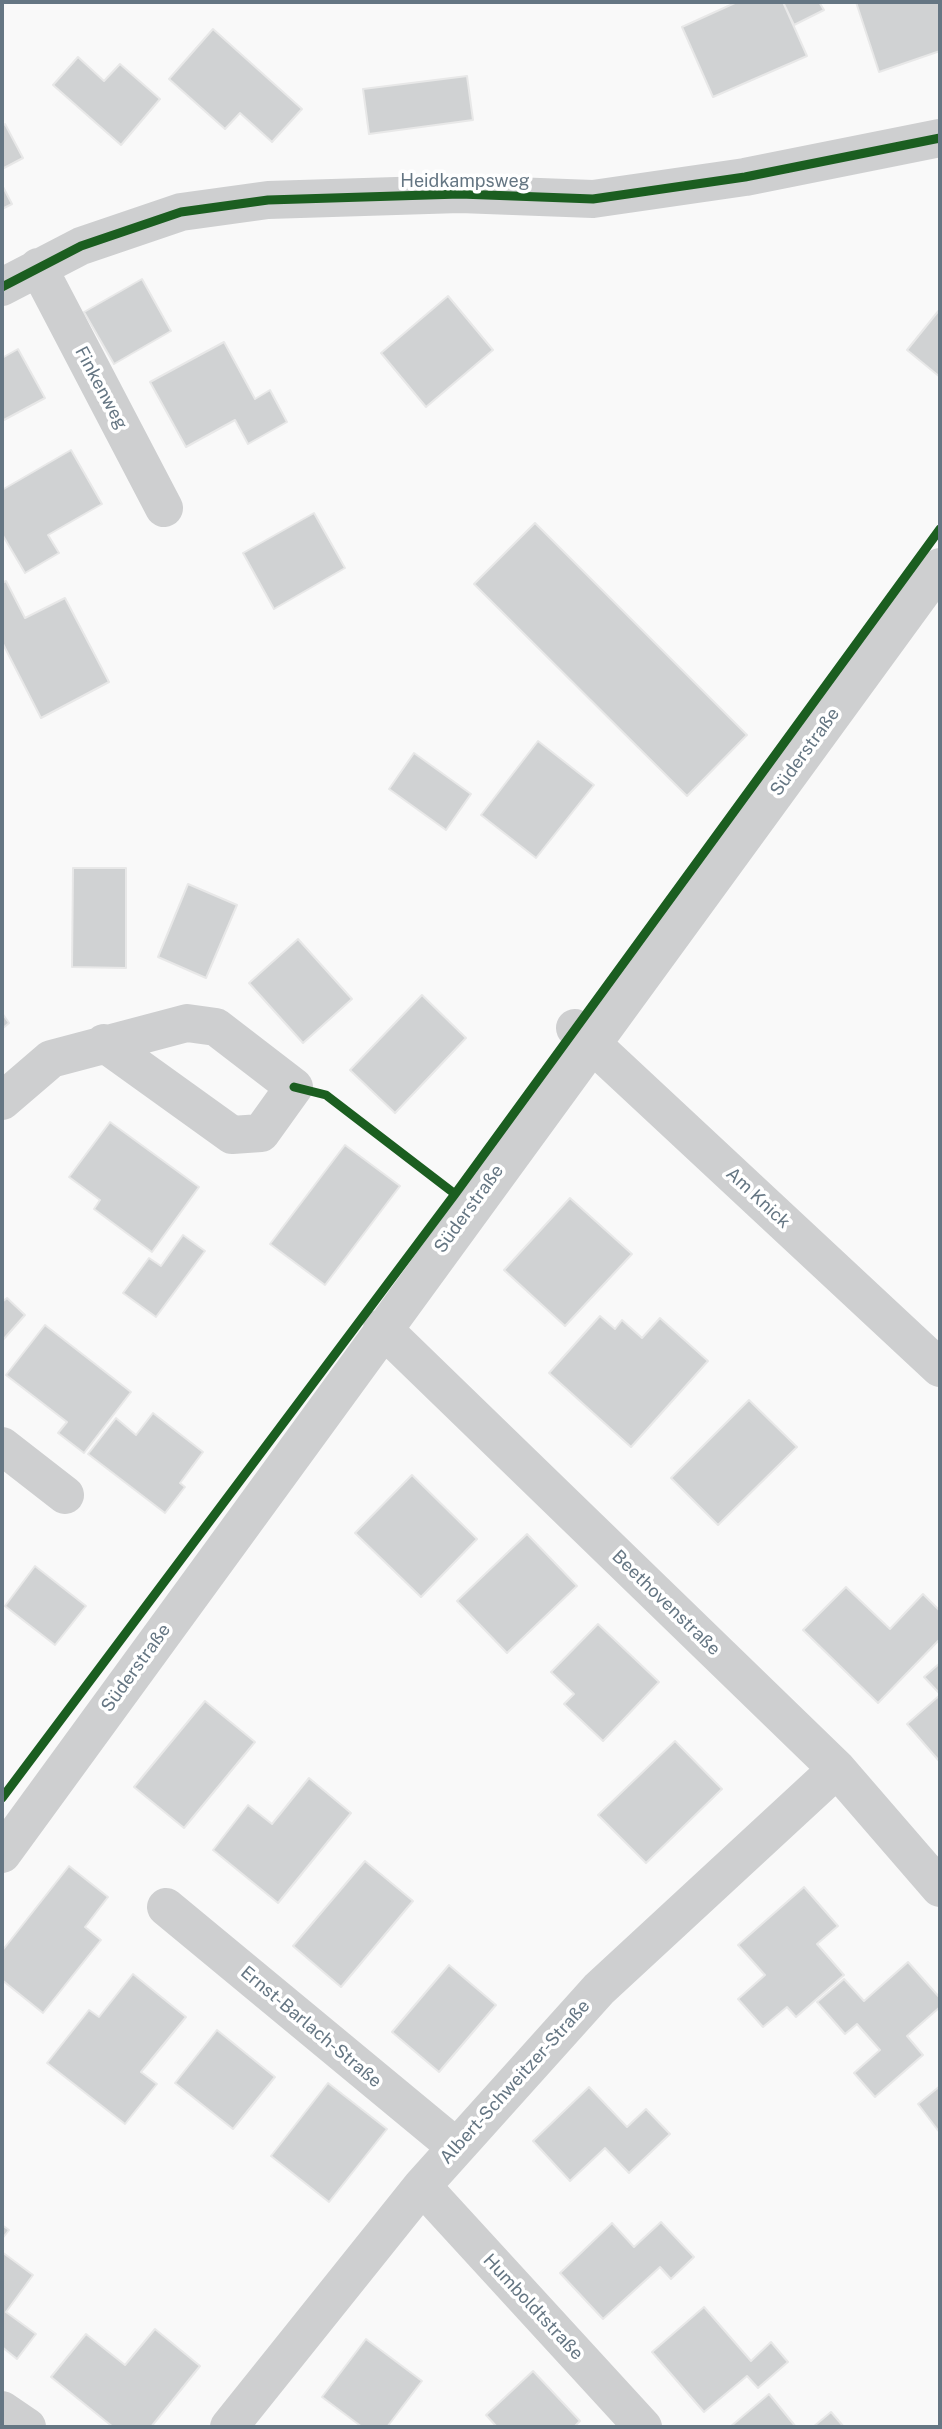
<!DOCTYPE html>
<meta charset="utf-8">
<style>
body{margin:0}
#map{position:relative;width:942px;height:2429px;overflow:hidden;background:#f9f9f9;font-family:"Public Sans",sans-serif}
canvas{display:block}
.frame{position:absolute;inset:0;border:4px solid #657683;pointer-events:none}
</style>
<div id="map">
<canvas width="942" height="2429"></canvas>
<div class="frame"></div>
</div>
<script>
const ctx = document.querySelector('canvas').getContext('2d');
ctx.lineJoin = 'round';
function paint(path, color) {
  ctx.fillStyle = color;
  ctx.fill(path, 'evenodd');
}
function strokePath(path, color, width, dash) {
  ctx.strokeStyle = color;
  ctx.lineWidth = width;
  ctx.lineCap = dash ? 'butt' : 'round';
  ctx.setLineDash(dash || []);
  ctx.stroke(path);
}
function drawText(font, color, halo, rows, align = 'center') {
  ctx.font = font + ' "Public Sans",sans-serif';
  ctx.lineWidth = 7;
  ctx.setLineDash([]);
  ctx.textBaseline = 'middle';
  ctx.strokeStyle = halo;
  ctx.fillStyle = color;
  for (const [text, x, y, turn = 0] of rows) {
    ctx.save();
    ctx.translate(x, y);
    ctx.rotate((+turn || 0) * Math.PI / 180);
    ctx.textAlign = isNaN(turn) ? turn : align;
    if (halo) ctx.strokeText(text, 0, 0);
    ctx.fillText(text, 0, 0);
    ctx.restore();
  }
}
const building = new Path2D(`
 M 737,2 L 783,2 L 807,56 L 713,97 L 682,27 Z
 M 783,2 L 819,2 L 824,10 L 794,25 Z
 M 856,2 L 940,2 L 940,51 L 879,72 Z
 M 213,29 L 302,109 L 272,142 L 240,113 L 225,129 L 169,79 Z
 M 78,57 L 104,81 L 120,64 L 160,99 L 121,145 L 53,85 Z
 M 467,76 L 473,120 L 369,134 L 363,89 Z
 M 5,124 L 23,158 L 2,169 L 2,126 Z
 M 2,185 L 12,204 L 2,209 Z
 M 142,279 L 171,331 L 114,364 L 84,312 Z
 M 448,296 L 493,350 L 426,407 L 381,353 Z
 M 940,309 L 940,377 L 907,350 Z
 M 224,342 L 255,399 L 270,390 L 287,422 L 248,444 L 235,420 L 186,447 L 150,382 Z
 M 18,349 L 45,398 L 2,421 L 2,358 Z
 M 71,450 L 102,504 L 48,535 L 59,553 L 25,573 L 2,534 L 2,490 Z
 M 314,513 L 345,568 L 274,609 L 243,553 Z
 M 535,523 L 747,735 L 687,796 L 474,584 Z
 M 6,581 L 25,618 L 65,598 L 109,682 L 41,718 L 2,642 L 2,583 Z
 M 538,741 L 594,785 L 536,858 L 481,815 Z
 M 414,753 L 471,794 L 446,830 L 389,789 Z
 M 73,868 L 126,868 L 126,968 L 72,967 Z
 M 188,884 L 237,905 L 206,978 L 158,957 Z
 M 298,939 L 352,999 L 303,1043 L 249,983 Z
 M 422,995 L 466,1038 L 395,1113 L 350,1070 Z
 M 2,1013 L 9,1023 L 2,1029 Z
 M 110,1122 L 199,1187 L 152,1252 L 94,1209 L 100,1200 L 69,1177 Z
 M 345,1145 L 400,1186 L 325,1285 L 270,1244 Z
 M 570,1198 L 632,1254 L 565,1326 L 504,1270 Z
 M 183,1235 L 205,1251 L 156,1317 L 123,1293 L 149,1258 L 161,1266 Z
 M 7,1298 L 25,1315 L 2,1341 L 2,1302 Z
 M 600,1316 L 615,1329 L 622,1320 L 642,1338 L 660,1318 L 708,1361 L 631,1447 L 549,1373 Z
 M 45,1325 L 131,1392 L 84,1453 L 58,1433 L 67,1422 L 6,1375 Z
 M 749,1400 L 797,1447 L 718,1525 L 671,1478 Z
 M 153,1413 L 203,1452 L 180,1483 L 185,1487 L 165,1513 L 88,1454 L 116,1418 L 136,1435 Z
 M 412,1475 L 477,1539 L 421,1597 L 355,1533 Z
 M 527,1534 L 577,1586 L 507,1653 L 457,1601 Z
 M 35,1566 L 86,1606 L 55,1645 L 5,1606 Z
 M 846,1587 L 890,1629 L 923,1594 L 940,1611 L 940,1639 L 878,1703 L 803,1630 Z
 M 598,1624 L 659,1682 L 603,1741 L 564,1704 L 574,1694 L 551,1672 Z
 M 940,1663 L 940,1694 L 924,1677 Z
 M 940,1695 L 940,1762 L 907,1724 Z
 M 205,1701 L 255,1742 L 184,1828 L 134,1787 Z
 M 675,1741 L 722,1789 L 646,1863 L 598,1815 Z
 M 309,1778 L 351,1813 L 278,1903 L 213,1850 L 248,1805 L 272,1824 Z
 M 365,1861 L 413,1901 L 341,1987 L 293,1946 Z
 M 69,1866 L 108,1897 L 85,1927 L 101,1940 L 43,2013 L 2,1980 L 2,1951 Z
 M 804,1887 L 838,1926 L 817,1944 L 844,1975 L 796,2017 L 787,2007 L 763,2027 L 738,1999 L 765,1975 L 738,1945 Z
 M 908,1962 L 940,1998 L 940,2007 L 907,2036 L 923,2055 L 875,2097 L 854,2073 L 880,2050 L 857,2024 L 845,2034 L 817,2002 L 844,1979 L 864,2001 Z
 M 449,1965 L 496,2005 L 439,2072 L 392,2032 Z
 M 133,1974 L 186,2017 L 141,2072 L 157,2084 L 125,2124 L 47,2063 L 89,2010 L 99,2017 Z
 M 217,2030 L 275,2077 L 233,2129 L 175,2083 Z
 M 328,2083 L 387,2129 L 329,2202 L 271,2156 Z
 M 940,2086 L 940,2133 L 918,2104 Z
 M 589,2087 L 627,2127 L 646,2109 L 670,2134 L 629,2173 L 605,2148 L 570,2181 L 533,2141 Z
 M 661,2222 L 694,2257 L 671,2279 L 660,2267 L 603,2319 L 560,2273 L 612,2223 L 634,2247 Z
 M 2,2225 L 9,2230 L 2,2239 Z
 M 2,2252 L 33,2275 L 6,2312 L 36,2334 L 17,2359 L 2,2347 Z
 M 704,2307 L 751,2361 L 771,2342 L 788,2362 L 758,2388 L 747,2376 L 704,2412 L 652,2352 Z
 M 155,2329 L 200,2366 L 151,2427 L 113,2427 L 51,2377 L 86,2334 L 125,2365 Z
 M 366,2339 L 422,2381 L 387,2427 L 362,2427 L 322,2397 Z
 M 533,2371 L 580,2421 L 574,2427 L 497,2427 L 486,2415 Z
 M 769,2394 L 796,2427 L 730,2427 Z
 M 831,2412 L 844,2427 L 813,2427 Z`);
paint(building, '#d0d2d3');
strokePath(building, '#e8e8e8', 2);
strokePath(new Path2D(`
 M 38,267 L 164,508
 M 2,287 L 81,246 L 181,212 L 268,200 L 460,194 L 593,199 L 745,177 L 940,138
 M 575,1028 L 940,1368
 M 2,1101 L 51,1059 L 187,1023 L 216,1027 L 294,1087 L 261,1133 L 232,1135 L 104,1043
 M 382,1328 L 837,1769 L 940,1888
 M 2,1446 L 65,1495
 M 2,1854 L 940,567
 M 166,1907 L 456,2147
 M 422,2186 L 643,2427
 M 2,2410 L 27,2427
 M 229,2427 L 422,2186 L 599,1989 L 837,1769`), '#cecfd0', 38);
strokePath(new Path2D(`
 M 2,287 L 81,246 L 181,212 L 268,200 L 460,194 L 593,199 L 745,177 L 940,138
 M 294,1087 L 326,1095 L 455,1194
 M 2,1798 L 455,1194 L 940,529`), '#1b5e20', 9);
drawText('18px', '#657683', '#fff', [
 ["Heidkampsweg",465,181],
 ["Finkenweg",101,388,62],
 ["Süderstraße",805,752,-54],
 ["Am Knick",758,1198,43],
 ["Süderstraße",469,1209,-54],
 ["Beethovenstraße",666,1603,44],
 ["Süderstraße",136,1668,-54],
 ["Ernst-Barlach-Straße",311,2027,40],
 ["Albert-Schweitzer-Straße",515,2082,-48],
 ["Humboldtstraße",533,2307,47]
]);
</script>
